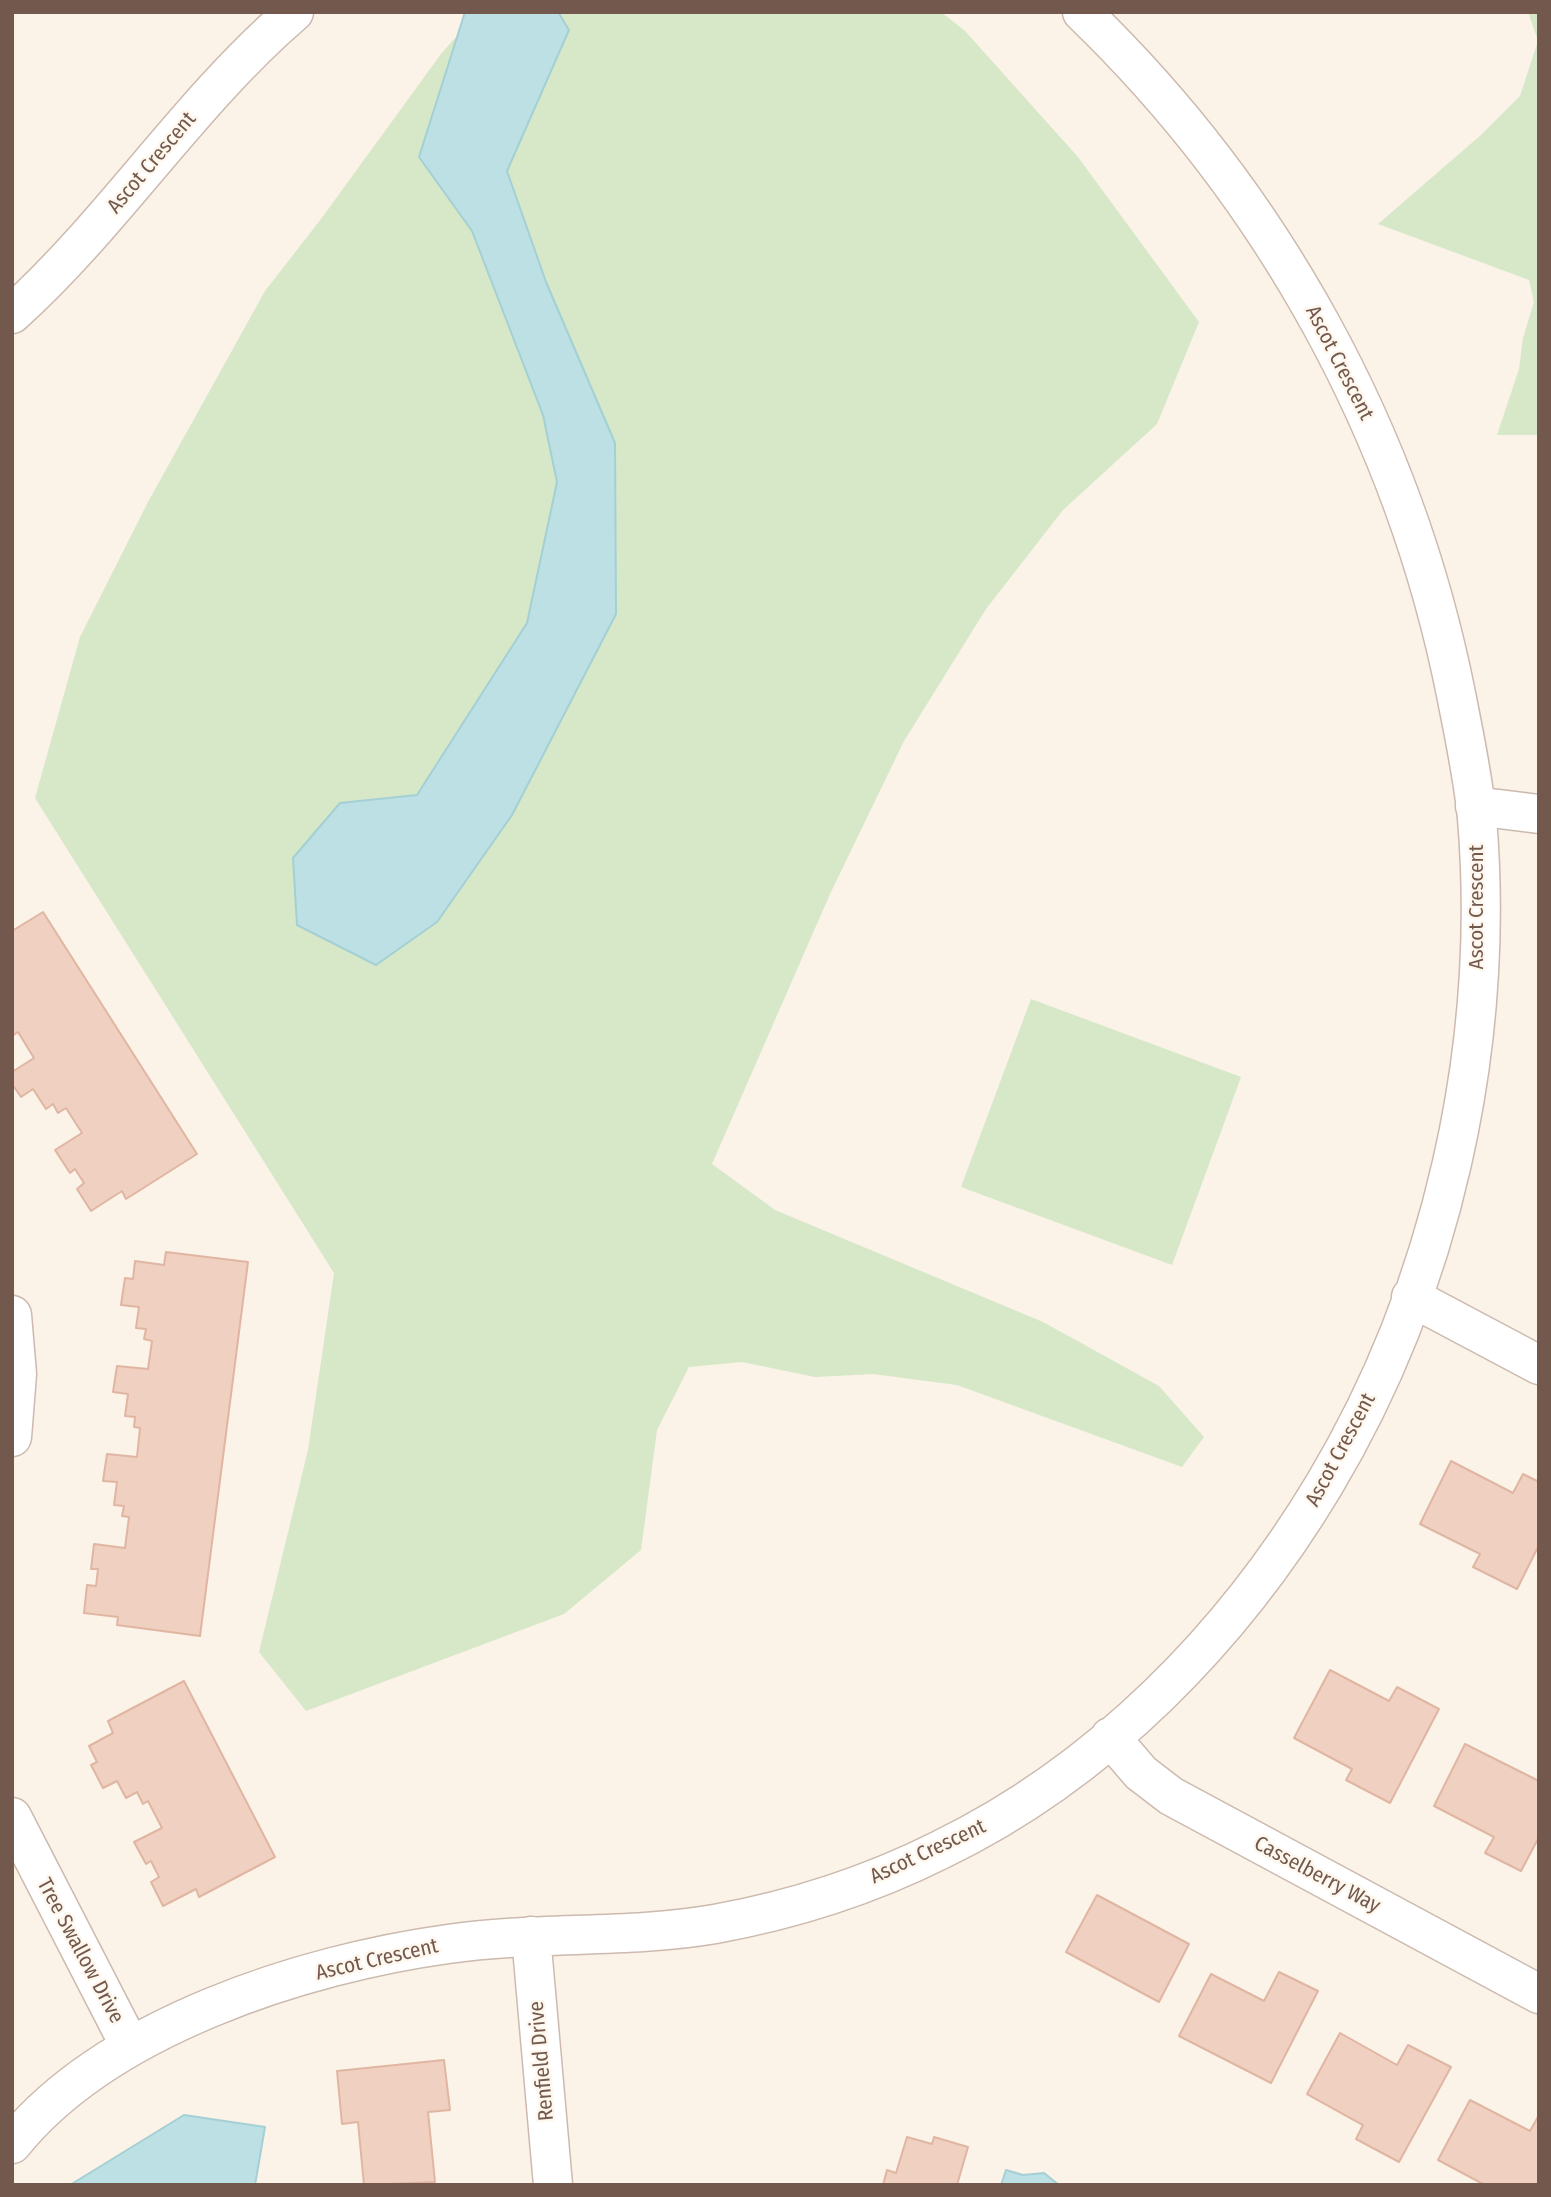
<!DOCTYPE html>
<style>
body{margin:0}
#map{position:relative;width:1551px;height:2197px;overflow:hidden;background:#fbf2e8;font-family:"Fira Sans Condensed",sans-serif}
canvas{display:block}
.frame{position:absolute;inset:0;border:14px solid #73594d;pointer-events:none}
</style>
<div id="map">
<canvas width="1551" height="2197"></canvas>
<div class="frame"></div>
</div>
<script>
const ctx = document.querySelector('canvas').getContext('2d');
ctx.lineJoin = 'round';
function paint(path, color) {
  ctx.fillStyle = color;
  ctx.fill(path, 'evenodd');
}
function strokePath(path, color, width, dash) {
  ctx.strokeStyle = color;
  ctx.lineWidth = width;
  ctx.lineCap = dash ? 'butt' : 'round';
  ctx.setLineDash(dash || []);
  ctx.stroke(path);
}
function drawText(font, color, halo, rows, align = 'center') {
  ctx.font = font + ' "Fira Sans Condensed",sans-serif';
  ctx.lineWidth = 5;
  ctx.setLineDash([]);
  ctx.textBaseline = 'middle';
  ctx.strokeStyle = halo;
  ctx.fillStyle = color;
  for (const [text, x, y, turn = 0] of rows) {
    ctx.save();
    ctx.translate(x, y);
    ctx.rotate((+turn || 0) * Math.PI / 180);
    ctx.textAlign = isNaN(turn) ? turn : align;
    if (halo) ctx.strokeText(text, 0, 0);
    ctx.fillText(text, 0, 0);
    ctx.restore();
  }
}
paint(new Path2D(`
 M 492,12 L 941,12 L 965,31 L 1078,157 L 1199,322 L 1157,424 L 1063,510 L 986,609 L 904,741 L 830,894 L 712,1164 L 775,1210 L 1043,1322 L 1159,1386 L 1204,1437 L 1182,1467 L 957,1385 L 873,1374 L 815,1377 L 742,1362 L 689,1367 L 657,1430 L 641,1550 L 564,1614 L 306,1711 L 259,1652 L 308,1450 L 334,1273 L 35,798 L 80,637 L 148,502 L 265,291 L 321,219 L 441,54 L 455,38 Z
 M 1528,12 L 1539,12 L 1539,435 L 1497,435 L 1519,369 L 1523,338 L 1534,302 L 1529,280 L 1378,224 L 1481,135 L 1520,96 L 1538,41 Z
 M 1031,999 L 1241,1077 L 1172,1265 L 961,1187 Z`), '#d6e8c7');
const water = new Path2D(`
 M 465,12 L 558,12 L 569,30 L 507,171 L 546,282 L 615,443 L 616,614 L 512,815 L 437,922 L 376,965 L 297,925 L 293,858 L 340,803 L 417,795 L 527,623 L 557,482 L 543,415 L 472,231 L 419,157 Z
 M 184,2115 L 265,2127 L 255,2185 L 70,2185 Z
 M 1006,2170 L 1023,2175 L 1044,2173 L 1059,2185 L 1001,2185 Z`);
paint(water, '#bde0e4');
strokePath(water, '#a4d0d5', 2);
const building = new Path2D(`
 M 43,912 L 197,1154 L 126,1199 L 122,1191 L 91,1211 L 77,1189 L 84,1183 L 75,1169 L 70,1173 L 55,1150 L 82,1133 L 66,1108 L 58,1113 L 53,1104 L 46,1109 L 33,1089 L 21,1097 L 12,1084 L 12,1072 L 34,1058 L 18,1032 L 12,1036 L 12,931 Z
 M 166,1252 L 248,1262 L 200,1636 L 117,1625 L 118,1617 L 84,1613 L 87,1585 L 96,1586 L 98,1569 L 91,1569 L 94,1544 L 125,1548 L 129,1517 L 122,1516 L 124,1506 L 114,1505 L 117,1482 L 103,1481 L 107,1454 L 137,1457 L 140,1428 L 134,1427 L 135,1417 L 125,1416 L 128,1394 L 113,1392 L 117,1366 L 148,1369 L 152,1341 L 144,1339 L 146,1329 L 136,1328 L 139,1307 L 121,1305 L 125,1278 L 133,1279 L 135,1261 L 164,1265 Z
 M 1451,1461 L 1513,1493 L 1523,1474 L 1539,1482 L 1539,1545 L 1517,1589 L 1473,1567 L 1480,1554 L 1420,1524 Z
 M 1330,1670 L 1389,1701 L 1397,1687 L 1439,1709 L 1390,1803 L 1346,1780 L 1352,1769 L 1294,1738 Z
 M 184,1681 L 275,1857 L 199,1897 L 196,1889 L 163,1906 L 151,1882 L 159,1877 L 151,1861 L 146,1864 L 134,1842 L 162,1828 L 148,1801 L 143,1804 L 137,1792 L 126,1798 L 117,1781 L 103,1788 L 91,1765 L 97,1762 L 89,1746 L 113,1733 L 108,1721 Z
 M 1465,1744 L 1539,1781 L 1539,1837 L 1521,1871 L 1485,1853 L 1494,1837 L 1434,1806 Z
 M 1097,1895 L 1189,1944 L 1159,2002 L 1066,1952 Z
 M 1279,1972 L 1318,1991 L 1271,2083 L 1179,2036 L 1211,1974 L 1264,2001 Z
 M 1340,2033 L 1397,2065 L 1408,2045 L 1451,2067 L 1399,2162 L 1356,2139 L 1363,2125 L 1307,2094 Z
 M 444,2060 L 450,2110 L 428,2112 L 435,2182 L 364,2185 L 358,2122 L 342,2124 L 337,2071 Z
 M 1470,2100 L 1530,2131 L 1539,2115 L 1539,2185 L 1485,2185 L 1438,2160 Z
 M 907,2137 L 932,2144 L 934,2137 L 968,2147 L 957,2185 L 883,2185 L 887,2170 L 896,2173 Z`);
paint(building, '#efd0c1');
strokePath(building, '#e0b6a2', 2);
const minor = new Path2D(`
 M 12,314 C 114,222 189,102 294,12
 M 1475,806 L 1539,814
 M 1411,1297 L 1539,1365
 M 12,1315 L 17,1374 L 12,1437
 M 1110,1737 L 1141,1773 L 1171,1796 L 1539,1994
 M 12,1817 L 130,2046
 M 531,1936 L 553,2185
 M 12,2144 C 106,2027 303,1964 448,1944 C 536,1931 627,1939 715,1924 C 792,1910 870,1885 940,1850 C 1101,1772 1233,1637 1324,1485 C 1442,1288 1496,1047 1477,818 C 1473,776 1464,735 1456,694 C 1404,434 1273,196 1082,12`);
strokePath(minor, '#ccbaae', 41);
strokePath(minor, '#fff', 38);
drawText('21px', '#73594d', '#fef7ee', [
 ["Ascot Crescent",152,163,-50],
 ["Ascot Crescent",1339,363,63],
 ["Ascot Crescent",1477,907,-90],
 ["Ascot Crescent",1341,1450,-62],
 ["Ascot Crescent",928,1852,-25],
 ["Casselberry Way",1317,1875,28],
 ["Tree Swallow Drive",80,1951,62],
 ["Ascot Crescent",377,1960,-13],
 ["Renfield Drive",542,2061,-95]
]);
</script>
